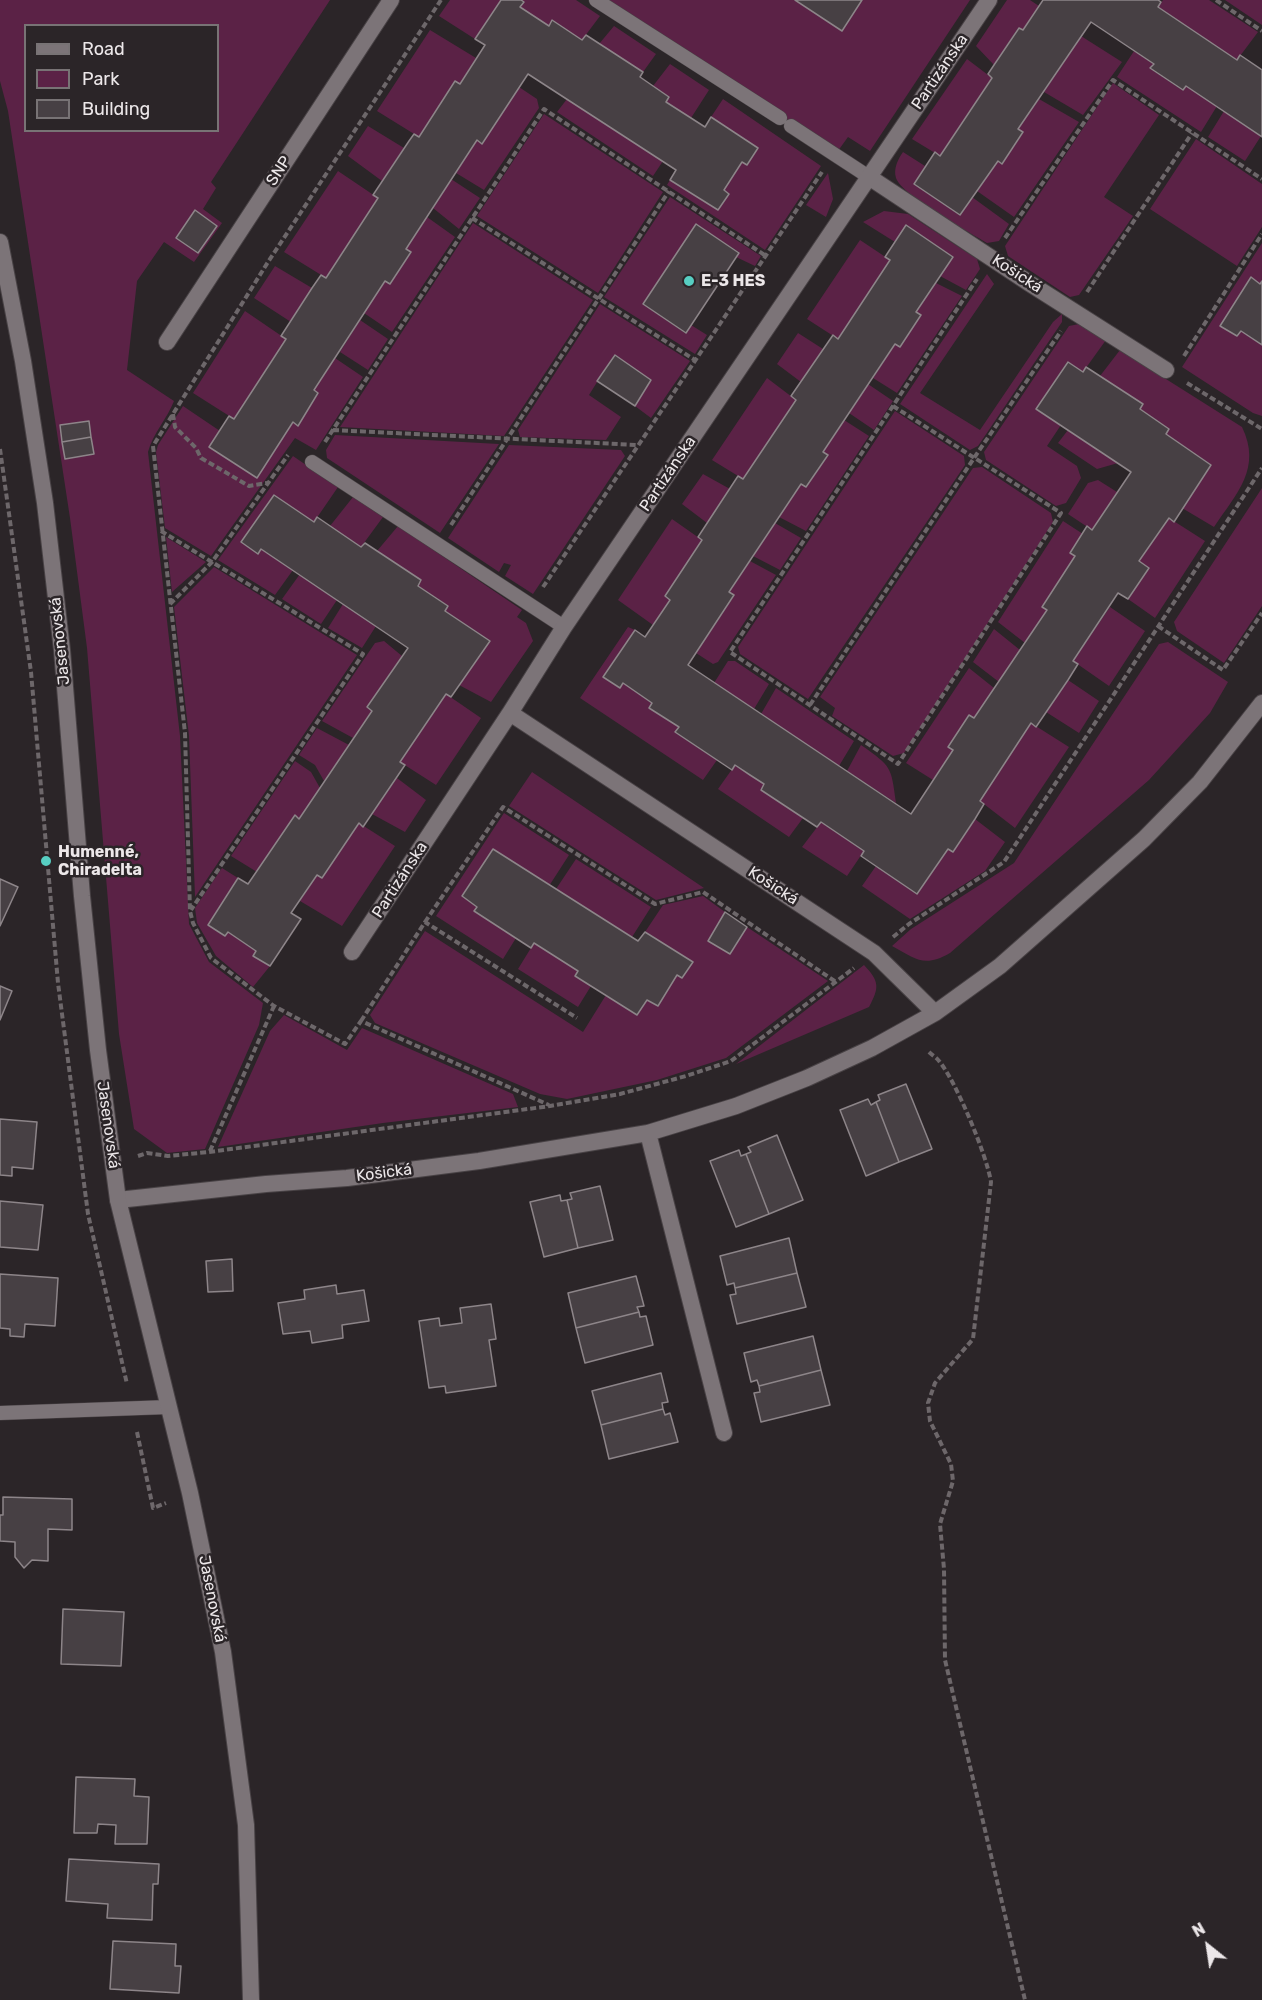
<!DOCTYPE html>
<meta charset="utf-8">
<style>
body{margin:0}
#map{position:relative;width:1262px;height:2000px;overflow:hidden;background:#2b2528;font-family:Rubik,sans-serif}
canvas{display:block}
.legend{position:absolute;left:24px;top:24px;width:195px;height:108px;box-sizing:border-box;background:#2b2528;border:2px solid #787375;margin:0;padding:8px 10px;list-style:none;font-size:18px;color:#ece7e9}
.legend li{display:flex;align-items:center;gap:12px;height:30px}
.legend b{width:30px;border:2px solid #787375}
.north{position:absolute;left:1178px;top:1916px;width:60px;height:60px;-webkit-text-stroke:4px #2b2528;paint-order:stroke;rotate:330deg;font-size:16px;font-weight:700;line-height:24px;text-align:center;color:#ece7e9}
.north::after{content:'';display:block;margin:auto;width:21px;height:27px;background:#ece7e9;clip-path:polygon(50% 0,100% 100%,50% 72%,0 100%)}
</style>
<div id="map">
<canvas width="1262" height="2000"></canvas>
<ul class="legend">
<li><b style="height:8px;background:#7c7478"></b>Road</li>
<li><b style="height:16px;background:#5b2246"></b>Park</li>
<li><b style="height:16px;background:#474044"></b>Building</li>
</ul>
<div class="north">N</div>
</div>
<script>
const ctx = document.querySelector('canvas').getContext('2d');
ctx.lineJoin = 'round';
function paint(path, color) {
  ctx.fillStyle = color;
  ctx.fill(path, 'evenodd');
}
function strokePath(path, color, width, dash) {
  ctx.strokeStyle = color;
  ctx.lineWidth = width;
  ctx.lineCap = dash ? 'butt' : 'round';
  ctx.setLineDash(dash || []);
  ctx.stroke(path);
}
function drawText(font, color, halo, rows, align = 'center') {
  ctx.font = font + ' Rubik,sans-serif';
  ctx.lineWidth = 5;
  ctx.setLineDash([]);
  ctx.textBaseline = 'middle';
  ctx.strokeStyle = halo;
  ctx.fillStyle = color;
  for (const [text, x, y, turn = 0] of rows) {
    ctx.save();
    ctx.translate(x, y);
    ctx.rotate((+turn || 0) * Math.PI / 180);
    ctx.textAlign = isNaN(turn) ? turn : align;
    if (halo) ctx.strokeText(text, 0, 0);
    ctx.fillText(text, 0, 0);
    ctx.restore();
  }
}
paint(new Path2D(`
 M 0,0 L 330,0 L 211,182 L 216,188 L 203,209 L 222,223 L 194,262 L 164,242 L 137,281 L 127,370 L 174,401 C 167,419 153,433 148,452 L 180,736 L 189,924 L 209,962 L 263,1003 L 259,1025 L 205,1149 L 167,1153 L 134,1129 L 119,1034 L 87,648 L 70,518 L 8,111 L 0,81 ZM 26,26 L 218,26 L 218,130 L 26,130 Z
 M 450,0 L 501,0 L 475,39 L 439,16 Z
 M 521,0 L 576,0 L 600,16 L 582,40 L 552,21 L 549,26 L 520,7 L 524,2 Z
 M 606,0 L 970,0 L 870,151 L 848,137 L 835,155 Z
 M 1007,0 L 1030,0 L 1039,6 L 1023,30 L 1018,28 L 994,65 L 976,46 Z
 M 1163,0 L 1209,0 L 1258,32 L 1237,60 L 1158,7 Z
 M 1225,0 L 1262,0 L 1262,25 Z
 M 614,26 L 656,54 L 643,72 L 599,44 Z
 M 430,30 L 476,58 L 460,84 L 455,81 L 419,137 L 377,111 Z
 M 1081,36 L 1122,62 L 1083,115 L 1044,92 Z
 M 1134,51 L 1154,64 L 1151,69 L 1182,90 L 1186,86 L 1217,106 L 1201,132 L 1117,77 Z
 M 967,59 L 992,78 L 940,156 L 912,139 Z
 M 670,64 L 709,90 L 691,118 L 666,102 L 669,97 L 653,86 Z
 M 1113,83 L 1159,115 L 1104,197 L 1133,216 L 1079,295 L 1070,297 L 1008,256 L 1005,246 Z
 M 519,87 L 537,99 L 539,108 L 484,190 L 456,173 L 477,140 L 482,144 Z
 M 567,99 L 663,161 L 653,176 L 557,112 Z
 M 723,99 L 821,166 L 765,250 L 667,185 L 670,180 L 718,210 L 729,194 L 724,190 L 742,162 L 747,165 L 758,148 L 711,117 Z
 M 1039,99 L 1079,122 L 1014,217 L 977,191 L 998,161 L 1002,164 L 1023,133 L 1018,129 Z
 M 1224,111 L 1261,136 L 1245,161 L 1208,137 Z
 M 544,114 L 663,192 L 598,293 L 477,216 Z
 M 368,126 L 404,148 L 382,181 L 348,156 Z
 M 1196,139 L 1262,184 L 1262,227 L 1237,266 L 1150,209 Z
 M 903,152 L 925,166 L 914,184 L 960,215 L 972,197 L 1009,224 L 999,241 L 987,243 C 968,231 903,197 896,178 C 893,169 898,159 903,152 Z
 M 338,171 L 378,198 L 326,278 L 284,252 Z
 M 828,173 L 833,199 L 826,217 L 806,205 Z
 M 451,179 L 480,198 L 459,229 L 433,208 Z
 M 670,197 L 761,256 L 755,266 L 736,257 L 739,252 L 696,225 L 643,304 L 685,333 L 691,325 L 707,335 L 695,354 L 604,297 Z
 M 884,211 L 908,214 L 977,259 L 980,269 L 966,290 L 940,276 L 953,257 L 906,225 L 895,242 L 863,222 Z
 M 427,217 L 455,237 L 392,332 L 364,313 L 385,281 L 390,284 L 411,253 L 406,249 Z
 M 473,223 L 593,300 L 504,436 L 340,427 Z
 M 860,240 L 890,260 L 838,339 L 807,319 Z
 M 1262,243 L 1262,281 L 1260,284 L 1251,277 L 1220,326 L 1237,336 L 1241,331 L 1262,345 L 1262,416 L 1253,413 L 1182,367 Z
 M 275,266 L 312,288 L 291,322 L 254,298 Z
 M 987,274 L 994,284 L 920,393 L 980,430 L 1053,322 L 1062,314 L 1062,322 L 978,446 L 970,450 L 900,404 Z
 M 936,283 L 962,296 L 897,393 L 873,378 L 895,344 L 900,347 L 916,312 Z
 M 600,304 L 690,361 L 651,418 L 635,406 L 651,380 L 614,355 L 589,395 L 621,417 L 606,440 L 520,437 L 518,430 Z
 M 245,311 L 286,339 L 234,419 L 193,393 Z
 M 360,320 L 388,339 L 368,370 L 340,352 Z
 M 1079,324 L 1106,340 L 1083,372 L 1067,362 L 1037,408 L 1061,425 L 1047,446 L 1077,466 L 1081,478 L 1066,503 L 1056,506 L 986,460 L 984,452 L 1069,326 Z
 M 798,333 L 823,349 L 801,382 L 777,364 Z
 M 1120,350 L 1242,427 C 1262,468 1237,493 1214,527 L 1182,508 L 1211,465 L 1166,434 L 1169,429 L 1140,409 L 1143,404 L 1100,376 Z
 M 335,358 L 363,377 L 316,450 L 295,438 L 211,556 L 165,528 L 156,452 L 158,445 L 183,406 L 220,431 L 209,447 L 257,478 L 293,422 L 298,425 L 318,394 L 314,390 Z
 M 767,378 L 796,400 L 743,479 L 712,460 Z
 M 868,384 L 893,401 L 874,430 L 849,413 Z
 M 895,411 L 964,456 L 965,465 L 808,699 L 740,654 L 738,647 Z
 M 844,420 L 869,436 L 806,531 L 779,517 L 801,484 L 806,487 L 828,456 L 823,452 Z
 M 1068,430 L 1118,463 L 1097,469 L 1058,443 Z
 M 335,435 L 499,444 L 440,533 L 327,458 L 326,450 Z
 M 509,445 L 621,450 L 625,456 L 533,594 L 505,576 L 511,565 L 504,563 L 499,572 L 448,538 Z
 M 293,456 L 338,487 L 314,522 L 261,549 L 293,570 L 275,595 L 218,560 Z
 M 982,467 L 1051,513 L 1053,522 L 904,753 L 893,756 L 832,716 L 835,708 L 820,697 L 973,468 Z
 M 703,474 L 730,489 L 707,523 L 682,504 Z
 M 1098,480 L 1117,492 L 1092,530 L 1068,514 L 1088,483 Z
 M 1262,488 L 1262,606 L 1224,663 L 1177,631 L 1174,622 Z
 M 353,497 L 383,517 L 361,547 L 330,526 Z
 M 1169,518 L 1205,541 L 1155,618 L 1128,599 L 1149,568 L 1139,561 Z
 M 672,519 L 702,540 L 670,600 L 653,625 L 618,600 Z
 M 1063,521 L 1083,534 L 1070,553 L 1075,556 L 1042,607 L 1047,610 L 1025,643 L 998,622 Z
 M 775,523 L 801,538 L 780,570 L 753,556 Z
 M 398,526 L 522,610 L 517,617 L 526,623 L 533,641 L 491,702 L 459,685 L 489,641 L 445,611 L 447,605 L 418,586 L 421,580 L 377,551 Z
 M 166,537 L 206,562 L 172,592 Z
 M 750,561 L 776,575 L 718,662 L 713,664 L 696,653 L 734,596 L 729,592 Z
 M 214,567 L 357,655 L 195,897 L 189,736 L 174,607 Z
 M 300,574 L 337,600 L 321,624 L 282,599 Z
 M 343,604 L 376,626 L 362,648 L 328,628 Z
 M 1110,607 L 1145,631 L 1109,686 L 1073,661 Z
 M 628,627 L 635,630 L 604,677 L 619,688 L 623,683 L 652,703 L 649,708 L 679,727 L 675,732 L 717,760 L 703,780 L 580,698 Z
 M 994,629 L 1020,650 L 999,682 L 973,662 Z
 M 384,641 L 402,656 L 367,707 L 372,711 L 353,738 L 322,721 L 375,643 Z
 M 1168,642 L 1228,682 L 1210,713 L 1149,780 L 950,953 C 924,968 916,959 892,946 L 911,929 L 1014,863 L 1159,644 Z
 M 728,661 L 735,661 L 769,684 L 754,709 L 714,683 Z
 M 969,668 L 994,688 L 974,718 L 969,715 L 949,747 L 953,750 L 933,780 L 906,763 Z
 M 1068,680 L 1099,701 L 1079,733 L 1046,712 Z
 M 776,688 L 854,741 L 839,766 L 761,714 Z
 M 446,694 L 481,718 L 436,785 L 400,762 Z
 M 1031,723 L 1069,747 L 1015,828 L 980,801 Z
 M 317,728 L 349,745 L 324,781 L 315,765 L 299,755 Z
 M 861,745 C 892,767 891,766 896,803 L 847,771 Z
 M 295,761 L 311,772 L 320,788 L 299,819 L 295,815 L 257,872 L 231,856 Z
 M 735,765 L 764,784 L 761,790 L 803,818 L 789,837 L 718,789 Z
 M 532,772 L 704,888 L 656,900 L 509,806 Z
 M 397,778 L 426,800 L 405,832 L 372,814 Z
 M 504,813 L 569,855 L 549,886 L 493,849 L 462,896 L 477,907 L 474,911 L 516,938 L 503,959 L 436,916 Z
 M 975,819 L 1005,842 L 985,871 L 910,919 L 862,886 L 876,866 L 918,893 L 948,849 L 953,852 Z
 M 821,822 L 864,851 L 847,876 L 802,847 Z
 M 359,823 L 395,846 L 342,926 L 300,901 L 317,875 L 322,878 Z
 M 576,859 L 651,907 L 632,937 L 556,889 Z
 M 222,868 L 238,878 L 208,925 L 224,936 L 228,932 L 256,951 L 254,956 L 270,966 L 253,987 L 216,956 L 197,923 L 195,908 Z
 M 703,896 L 725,912 L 709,941 L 730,954 L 747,927 L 828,981 L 726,1058 L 657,1080 L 567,1099 L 540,1094 L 375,1023 L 370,1015 L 425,931 L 583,1032 L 606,995 L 637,1015 L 647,1000 L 658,1006 L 677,975 L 682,978 L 692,963 L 645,932 L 663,905 Z
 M 534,943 L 578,971 L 575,976 L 591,986 L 578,1007 L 518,969 Z
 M 864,965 C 879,981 880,987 869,1007 L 736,1064 Z
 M 284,1015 L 347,1050 L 362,1028 L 513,1094 L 518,1107 L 383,1123 L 218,1147 L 270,1031 Z`), '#5b2246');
const building = new Path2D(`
 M 501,0 L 521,0 L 524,2 L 520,7 L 549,26 L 552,20 L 582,40 L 586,35 L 643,72 L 640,77 L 669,97 L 666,102 L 691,118 L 705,127 L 711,117 L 758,148 L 747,165 L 742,162 L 724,190 L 729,194 L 718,210 L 670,180 L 676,170 L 528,74 L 482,144 L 477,140 L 406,249 L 411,252 L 390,284 L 385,281 L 314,390 L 318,393 L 298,426 L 293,422 L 257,478 L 209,447 L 229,416 L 234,419 L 286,339 L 281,336 L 312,288 L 321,275 L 326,278 L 378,198 L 373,195 L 409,141 L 414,134 L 419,137 L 455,81 L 460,84 L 485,45 L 475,39 Z
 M 795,0 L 862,0 L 842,31 Z
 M 1043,0 L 1158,0 L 1161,2 L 1158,7 L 1237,60 L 1240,55 L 1262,70 L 1262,137 L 1186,86 L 1183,90 L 1150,68 L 1154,64 L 1091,22 L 1018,129 L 1023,132 L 1002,164 L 998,161 L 960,215 L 914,184 L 935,152 L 940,156 L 992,78 L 988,74 L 994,65 L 1019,28 L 1023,30 Z
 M 195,210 L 217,226 L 198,253 L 176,238 Z
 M 696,224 L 739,253 L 686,333 L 643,304 Z
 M 906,225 L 953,257 L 916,312 L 921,315 L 900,347 L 895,344 L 823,452 L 828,455 L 806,487 L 801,484 L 729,592 L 734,595 L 688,665 L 911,814 L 953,750 L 948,747 L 969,715 L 974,718 L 1047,610 L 1042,607 L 1075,556 L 1070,553 L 1087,526 L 1092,530 L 1131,472 L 1036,409 L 1068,362 L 1083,372 L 1086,367 L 1143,404 L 1140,409 L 1169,429 L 1166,434 L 1211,465 L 1174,522 L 1169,518 L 1139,561 L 1149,568 L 1128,599 L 1118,593 L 1073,661 L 1078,664 L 1068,680 L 1036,727 L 1031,723 L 980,801 L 984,804 L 975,819 L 953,852 L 948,849 L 917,894 L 861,856 L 864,851 L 821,822 L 817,827 L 761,790 L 764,784 L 750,775 L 735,765 L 732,770 L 675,732 L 679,727 L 649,708 L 652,703 L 623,683 L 620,688 L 603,677 L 635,630 L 645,637 L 670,600 L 665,596 L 702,540 L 698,537 L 738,476 L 743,479 L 796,400 L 791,396 L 833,335 L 838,339 L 890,260 L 885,257 Z
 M 1251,277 L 1260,284 L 1262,281 L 1262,345 L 1241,331 L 1237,336 L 1220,326 Z
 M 615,355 L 651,380 L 635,406 L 597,381 Z
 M 89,421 L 91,437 L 62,442 L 60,425 Z
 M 91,437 L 94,454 L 65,459 L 62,442 Z
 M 274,495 L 314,522 L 317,517 L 361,547 L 365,543 L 421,580 L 418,586 L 448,606 L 445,611 L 490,641 L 451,697 L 446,694 L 400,762 L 405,765 L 363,827 L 359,823 L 322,878 L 317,875 L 291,913 L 301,919 L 270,966 L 253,956 L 256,951 L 228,932 L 225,936 L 208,925 L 238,878 L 248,884 L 295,815 L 299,819 L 372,711 L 367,707 L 408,648 L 261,549 L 258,554 L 241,542 Z
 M 493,849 L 638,941 L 645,932 L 693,962 L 682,978 L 677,975 L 658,1006 L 647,1000 L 637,1015 L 575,976 L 578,971 L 534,943 L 531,948 L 474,911 L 477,907 L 462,896 Z
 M 0,879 L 18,887 L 0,926 Z
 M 725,912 L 747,927 L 730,954 L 708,941 Z
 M 0,986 L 12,991 L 0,1020 Z
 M 906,1084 L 932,1149 L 899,1162 L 876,1102 L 880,1100 L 878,1095 Z
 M 868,1099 L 871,1105 L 876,1102 L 899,1162 L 866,1176 L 840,1110 Z
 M 0,1119 L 37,1122 L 33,1169 L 12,1167 L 12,1176 L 0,1175 Z
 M 777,1135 L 803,1200 L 769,1214 L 746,1154 L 751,1152 L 748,1147 Z
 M 739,1150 L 741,1156 L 746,1154 L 769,1214 L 736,1227 L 710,1161 Z
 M 600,1186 L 613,1240 L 578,1248 L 567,1200 L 572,1199 L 570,1193 Z
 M 560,1195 L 561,1201 L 567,1200 L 578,1248 L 544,1257 L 530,1202 Z
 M 0,1201 L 43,1205 L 38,1250 L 0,1247 Z
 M 789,1238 L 797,1273 L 735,1288 L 734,1283 L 727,1285 L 720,1256 Z
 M 232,1259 L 233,1291 L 208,1292 L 206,1261 Z
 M 797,1273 L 806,1307 L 737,1324 L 730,1295 L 736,1294 L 735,1288 Z
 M 0,1274 L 58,1278 L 55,1326 L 25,1324 L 24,1337 L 10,1336 L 10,1329 L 0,1328 Z
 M 636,1276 L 644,1306 L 637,1307 L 639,1312 L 576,1328 L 568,1293 Z
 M 336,1285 L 337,1294 L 364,1290 L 369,1321 L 342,1325 L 343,1338 L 312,1343 L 310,1331 L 283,1334 L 278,1303 L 305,1299 L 304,1290 Z
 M 491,1304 L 496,1339 L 489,1340 L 496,1386 L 446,1393 L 445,1386 L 429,1388 L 419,1321 L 439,1318 L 440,1326 L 462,1323 L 460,1308 Z
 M 639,1312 L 640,1317 L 646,1316 L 653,1345 L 585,1363 L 576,1328 Z
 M 813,1336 L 821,1370 L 759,1386 L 757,1380 L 751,1382 L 744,1353 Z
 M 821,1370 L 830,1405 L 761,1422 L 754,1393 L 760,1392 L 759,1386 Z
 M 661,1373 L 668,1402 L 662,1403 L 663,1409 L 601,1425 L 592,1391 Z
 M 663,1409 L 665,1415 L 670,1413 L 678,1442 L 609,1459 L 601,1425 Z
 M 3,1497 L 72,1499 L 72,1530 L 48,1529 L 48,1561 L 32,1560 L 24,1568 L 15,1557 L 15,1542 L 0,1541 L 0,1515 L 3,1515 Z
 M 63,1609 L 124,1612 L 121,1666 L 61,1664 Z
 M 76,1777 L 135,1779 L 134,1796 L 149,1797 L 147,1844 L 115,1844 L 116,1825 L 98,1824 L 97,1833 L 74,1833 Z
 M 69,1859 L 159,1864 L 158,1884 L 153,1884 L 152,1920 L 107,1918 L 108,1904 L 66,1901 Z
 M 113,1941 L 176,1944 L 175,1966 L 181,1966 L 179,1993 L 110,1989 Z`);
paint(building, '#474044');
strokePath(building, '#8d8589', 1.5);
const service = new Path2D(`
 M 596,0 L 780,118
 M 791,126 L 869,177
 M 312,462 L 564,627
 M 0,1413 L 169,1407`);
const minor = new Path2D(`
 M 869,177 L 1029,283 L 1166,370
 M 167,342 L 391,0
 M 510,713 L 874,953 L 935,1013
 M 352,952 L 510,713 L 564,627 L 989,0
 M 648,1133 L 724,1433
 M 118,1200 L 266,1184 L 347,1178 L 479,1161 L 648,1133 L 736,1106 L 807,1078 L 872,1048 L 935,1013 L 1000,966 L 1144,839 L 1200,782 L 1262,703`);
const tertiary = new Path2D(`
 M 0,242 L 23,361 L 45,503 L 62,650 L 82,896 L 98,1050 L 118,1200 L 190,1493 L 223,1652 L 246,1825 L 251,2000`);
strokePath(service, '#484245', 15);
strokePath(minor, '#484245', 18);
strokePath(tertiary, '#484245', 18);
strokePath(new Path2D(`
 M 441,0 L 268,262 L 153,446 L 185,733 L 190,911 L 193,923 L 211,958 L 274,1006 L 345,1044 L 361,1021 L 549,1105
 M 1216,0 L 1262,31
 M 472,218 L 695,360
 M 1005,238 L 1113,80 L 1262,179
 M 1087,292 L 1192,133
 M 1184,356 L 1262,234
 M 1187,383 L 1262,429
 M 893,406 L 1061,513 L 898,764 L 730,652 L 977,279
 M 173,414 L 175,427 L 196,448 L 201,458 L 249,486 L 267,483
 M 333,430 L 637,445
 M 325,442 L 544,109 L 766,256
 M 0,449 L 31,672 L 58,983 L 88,1214 L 127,1384
 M 451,525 L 669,191
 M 161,531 L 363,654 L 191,910
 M 543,587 L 822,172
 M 170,604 L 212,562 L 288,455
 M 1158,626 L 1223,670 L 1262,613
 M 810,705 L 974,458 L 1061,331
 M 425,922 L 503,807 L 655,904 L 703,892 L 836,982
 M 893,937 L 909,924 L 1004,862 L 1262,468
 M 361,1021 L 425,922 L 577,1018
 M 929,1052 C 932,1055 937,1058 939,1061 C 956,1081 987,1156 991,1182 L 973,1339 L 935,1383 L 928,1403 L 930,1421 L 951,1464 L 953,1481 L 940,1524 L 944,1569 L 945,1660 L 1025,2000
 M 210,1151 L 274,1006
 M 138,1156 L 147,1153 L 168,1156 L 209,1152 L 550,1106 L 620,1094 L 686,1076 L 731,1061 L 854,968
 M 137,1432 L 153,1508 L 166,1503`), '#6d676a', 4, [6, 3]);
strokePath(service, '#7c7478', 14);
strokePath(minor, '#7c7478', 16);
strokePath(tertiary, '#7c7478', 16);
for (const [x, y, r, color] of [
 [689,281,6,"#57cec2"],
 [46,861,6,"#57cec2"]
]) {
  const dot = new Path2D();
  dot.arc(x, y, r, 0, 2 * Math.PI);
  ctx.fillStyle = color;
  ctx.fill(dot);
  strokePath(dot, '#2b2528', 2);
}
drawText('16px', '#ece7e9', '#2b2528', [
 ["Partizánska",940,72,-56],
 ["SNP",279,171,-57],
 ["Košická",1017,274,33],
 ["Partizánska",668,474,-56],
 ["Jasenovská",60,641,-96],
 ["Partizánska",400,880,-57],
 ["Košická",773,886,33],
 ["Jasenovská",108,1125,82],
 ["Košická",384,1173,-7],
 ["Jasenovská",212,1599,79]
]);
drawText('bold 16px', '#ece7e9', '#2b2528', [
 ["E-3 HES",701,281],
 ["Humenné,",58,852],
 ["Chiradelta",58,870]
], 'left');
</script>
